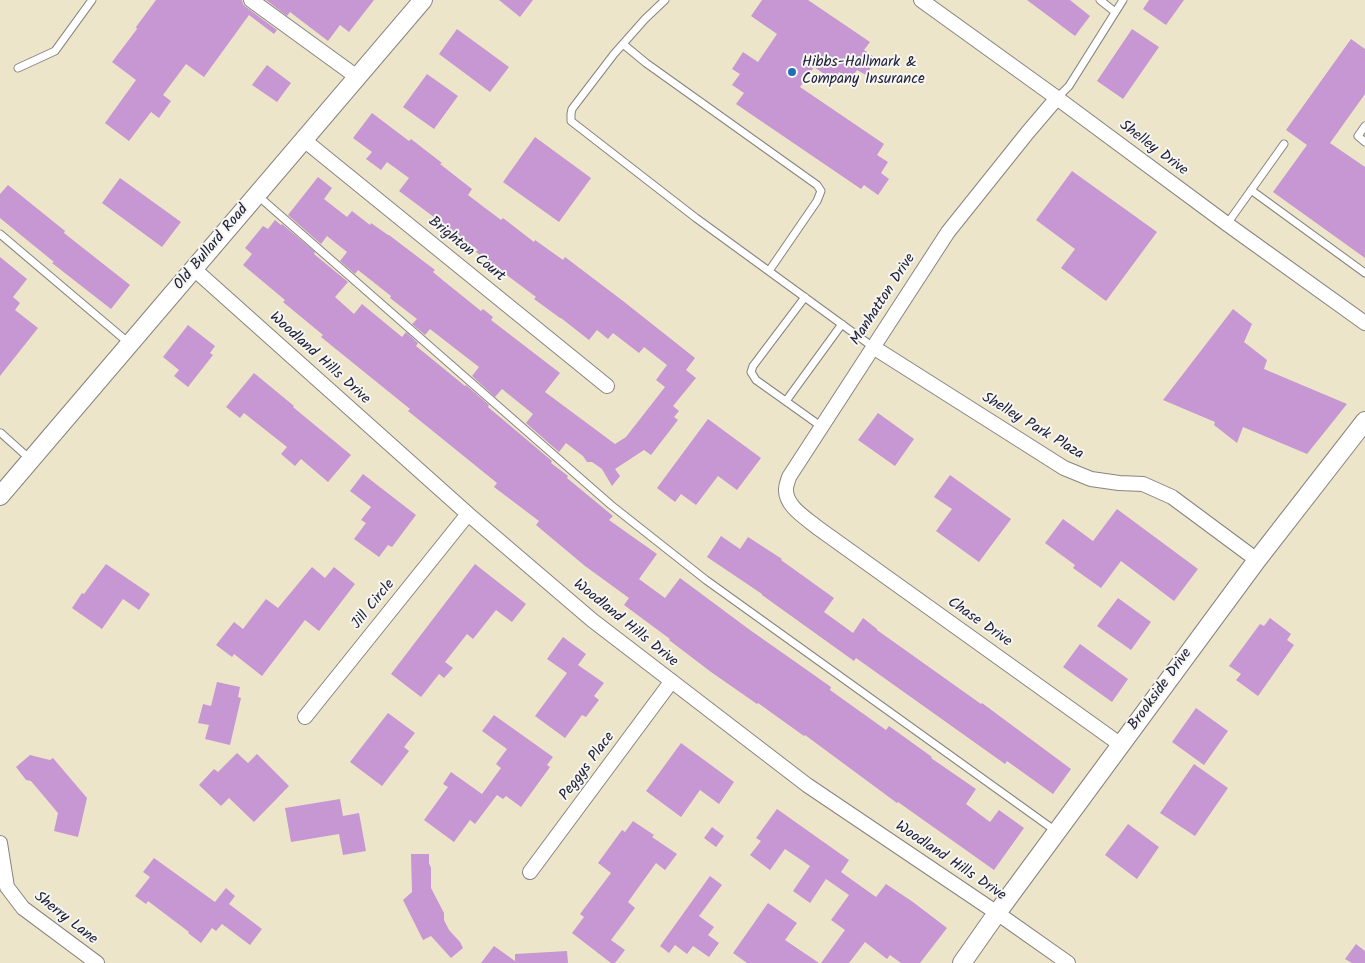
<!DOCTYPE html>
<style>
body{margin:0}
canvas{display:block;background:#ede5c9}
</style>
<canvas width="1365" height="963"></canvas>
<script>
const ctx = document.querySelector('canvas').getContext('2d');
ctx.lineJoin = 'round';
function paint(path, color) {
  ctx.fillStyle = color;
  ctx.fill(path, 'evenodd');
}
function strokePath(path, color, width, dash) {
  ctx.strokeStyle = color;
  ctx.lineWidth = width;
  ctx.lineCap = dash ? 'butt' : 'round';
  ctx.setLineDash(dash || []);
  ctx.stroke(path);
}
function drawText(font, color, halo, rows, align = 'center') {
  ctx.font = font + ' Kalam,sans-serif';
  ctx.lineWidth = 4;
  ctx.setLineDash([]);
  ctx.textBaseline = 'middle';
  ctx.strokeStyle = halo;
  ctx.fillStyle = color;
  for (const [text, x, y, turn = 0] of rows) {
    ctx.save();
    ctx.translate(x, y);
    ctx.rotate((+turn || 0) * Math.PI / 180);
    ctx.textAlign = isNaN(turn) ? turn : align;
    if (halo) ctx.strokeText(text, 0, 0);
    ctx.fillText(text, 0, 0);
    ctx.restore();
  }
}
paint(new Path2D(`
 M 156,0 L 242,0 L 243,4 L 246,7 L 277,30 L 274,34 L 249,15 L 204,77 L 186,64 L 163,95 L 171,101 L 159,118 L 151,112 L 129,141 L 105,123 L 136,80 L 112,62 L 137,29 L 136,27 Z
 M 266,0 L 374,0 L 349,32 L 340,25 L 328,41 L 290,12 L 287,16 Z
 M 499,0 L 533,0 L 520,17 Z
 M 762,0 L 808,0 L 870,42 L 864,50 L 877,59 L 866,75 L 857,70 L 850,80 L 839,72 L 833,80 L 814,67 L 800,87 L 884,144 L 877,155 L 888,162 L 881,173 L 889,179 L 878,195 L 864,185 L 861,189 L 736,104 L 744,93 L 732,85 L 740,74 L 732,69 L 743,52 L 758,62 L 777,34 L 751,16 Z
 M 1027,0 L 1070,0 L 1090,16 L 1075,36 Z
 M 1149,0 L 1184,0 L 1166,25 L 1143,9 Z
 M 457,29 L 509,67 L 490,92 L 439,54 Z
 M 1132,29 L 1159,47 L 1123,99 L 1097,81 Z
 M 1351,39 L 1365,49 L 1365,94 L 1330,143 L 1365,167 L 1365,258 L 1273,192 L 1307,145 L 1286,130 Z
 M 267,65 L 291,83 L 277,102 L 252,85 Z
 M 427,74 L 458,96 L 434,129 L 403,107 Z
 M 372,113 L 409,141 L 411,139 L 442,163 L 440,164 L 472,189 L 468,195 L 501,220 L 503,218 L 534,242 L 535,240 L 563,260 L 565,257 L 623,301 L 695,358 L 686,370 L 696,378 L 673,406 L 679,411 L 674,417 L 678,420 L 651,455 L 644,450 L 615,469 L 620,476 L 612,486 L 602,469 L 592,462 L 587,462 L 583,456 L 566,443 L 559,452 L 526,423 L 533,414 L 502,389 L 495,397 L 472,376 L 479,367 L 430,329 L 425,335 L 412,324 L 417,319 L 390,298 L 391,296 L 358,270 L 355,274 L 340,261 L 347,252 L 327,236 L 321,244 L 288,215 L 318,177 L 332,188 L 324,199 L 347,217 L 352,211 L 370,225 L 371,223 L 388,235 L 389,235 L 435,270 L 433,272 L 445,282 L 481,311 L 483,309 L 493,317 L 491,320 L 560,373 L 545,392 L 615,444 L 626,437 L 665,387 L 656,380 L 667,365 L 644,347 L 639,353 L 613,333 L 608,339 L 597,330 L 589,340 L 561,318 L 560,318 L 534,299 L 536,297 L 476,252 L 478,250 L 399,191 L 409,178 L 387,162 L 381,170 L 366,159 L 372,152 L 353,138 Z
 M 535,137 L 591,178 L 559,222 L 503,182 Z
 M 1072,171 L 1157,232 L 1106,301 L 1061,268 L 1075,249 L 1036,220 Z
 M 120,178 L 181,222 L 162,247 L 102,203 Z
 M 8,185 L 65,231 L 64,233 L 130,285 L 111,309 L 52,263 L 54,262 L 0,218 L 0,194 Z
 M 275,220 L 281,225 L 282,224 L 315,252 L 314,254 L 348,282 L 335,297 L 354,314 L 362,304 L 402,337 L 406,332 L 418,343 L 416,346 L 465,386 L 466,385 L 489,405 L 488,407 L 552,461 L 551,463 L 568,476 L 567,478 L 613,516 L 609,520 L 657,554 L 639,579 L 665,598 L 680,578 L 750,630 L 831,687 L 830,690 L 886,730 L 889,726 L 932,757 L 931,758 L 976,789 L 966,804 L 990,822 L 999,810 L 1024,828 L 994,870 L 898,802 L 897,803 L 805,735 L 804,736 L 758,703 L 757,704 L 711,672 L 669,640 L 670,639 L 624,605 L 629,598 L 585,566 L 536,525 L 539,521 L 494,487 L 497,483 L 408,411 L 410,409 L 321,337 L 323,335 L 283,302 L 285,300 L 243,265 L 252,254 L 245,248 L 263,226 L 268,229 Z
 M 0,257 L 27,279 L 13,297 L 20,303 L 15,310 L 38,328 L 0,376 Z
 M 1233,309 L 1252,324 L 1244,342 L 1267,360 L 1264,369 L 1347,404 L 1307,454 L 1243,427 L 1237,443 L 1214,425 L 1215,422 L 1163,400 Z
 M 188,325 L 215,346 L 210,353 L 213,355 L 188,387 L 174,376 L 179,370 L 163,357 Z
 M 254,373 L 294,406 L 293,407 L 351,455 L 328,482 L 301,459 L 295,466 L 281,454 L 287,447 L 244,413 L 240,418 L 226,407 Z
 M 878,413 L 914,439 L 895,466 L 858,440 Z
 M 708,419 L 761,458 L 737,490 L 718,476 L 696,505 L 681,494 L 675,502 L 657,488 Z
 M 363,474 L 416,515 L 392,547 L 388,545 L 379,557 L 354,539 L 366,523 L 361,520 L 371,507 L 350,491 Z
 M 950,475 L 1011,519 L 979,562 L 936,531 L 952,509 L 934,497 Z
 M 1117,509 L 1198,569 L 1174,601 L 1121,561 L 1101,588 L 1073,568 L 1075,565 L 1045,543 L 1063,519 L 1093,541 Z
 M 721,536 L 740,549 L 748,537 L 782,559 L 781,560 L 834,598 L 824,612 L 853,633 L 863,618 L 877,629 L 877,630 L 981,704 L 982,703 L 1071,769 L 1053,794 L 1007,761 L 1005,764 L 856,658 L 854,661 L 762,595 L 762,594 L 707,557 Z
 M 106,564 L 150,594 L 139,610 L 123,599 L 102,629 L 72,608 L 82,593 L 84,594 Z
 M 475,564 L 526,604 L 512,622 L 496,610 L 473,639 L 467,634 L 445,662 L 453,668 L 444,678 L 439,674 L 421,697 L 391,674 Z
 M 312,567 L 325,578 L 334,567 L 355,584 L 319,631 L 305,620 L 262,676 L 234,654 L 232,657 L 216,645 L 234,622 L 243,629 L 266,599 L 278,608 Z
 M 1118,598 L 1151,622 L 1131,650 L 1097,626 Z
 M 1270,618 L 1291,634 L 1287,640 L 1294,645 L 1258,696 L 1236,680 L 1241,674 L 1229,666 L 1260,624 L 1264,626 Z
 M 563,637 L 586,654 L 578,665 L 604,683 L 594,696 L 599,700 L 586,717 L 582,715 L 565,738 L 535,716 L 567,673 L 547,659 Z
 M 1080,644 L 1128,679 L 1112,702 L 1063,667 Z
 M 217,682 L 240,687 L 238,697 L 241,698 L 230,745 L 205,739 L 209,725 L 198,723 L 203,704 L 211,706 Z
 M 1196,708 L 1228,731 L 1204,765 L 1172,742 Z
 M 388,713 L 415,733 L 404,747 L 409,751 L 382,786 L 350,762 Z
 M 494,715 L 553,757 L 547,765 L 550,767 L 521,807 L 506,796 L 503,799 L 497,795 L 475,824 L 470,820 L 454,842 L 424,820 L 448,787 L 443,784 L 451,772 L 482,794 L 501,768 L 496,764 L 507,749 L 482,731 Z
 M 681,743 L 734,782 L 719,804 L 700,790 L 681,817 L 646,791 Z
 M 237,753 L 248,763 L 257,754 L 289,786 L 254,822 L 229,798 L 221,806 L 199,785 L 214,769 L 218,772 Z
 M 30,755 L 50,760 L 53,758 L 87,798 L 78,837 L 54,831 L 58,813 L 31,781 L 26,780 L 16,767 Z
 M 1194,764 L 1228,788 L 1195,836 L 1160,813 Z
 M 340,799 L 343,816 L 359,813 L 366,851 L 343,855 L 339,834 L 291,842 L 285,808 Z
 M 777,809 L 849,860 L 841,872 L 876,897 L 886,884 L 913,902 L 947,928 L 920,963 L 901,963 L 890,955 L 887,959 L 865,942 L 849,963 L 821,963 L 845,930 L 831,920 L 849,895 L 826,879 L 810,903 L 793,891 L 810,866 L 785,849 L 770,870 L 750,855 L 761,841 L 756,838 Z
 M 633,821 L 654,835 L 652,837 L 677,854 L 665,870 L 656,863 L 628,902 L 635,908 L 611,940 L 625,950 L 615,963 L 611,963 L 572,933 L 584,917 L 580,914 L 611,873 L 598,863 L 622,830 L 625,832 Z
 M 1128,824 L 1159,847 L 1137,879 L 1105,855 Z
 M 712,827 L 724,836 L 716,847 L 704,838 Z
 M 411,854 L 429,854 L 429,863 L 431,868 L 431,888 L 444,913 L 444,920 L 449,930 L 460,942 L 463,948 L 451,958 L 431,936 L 423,940 L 403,900 L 412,892 Z
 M 154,858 L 215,902 L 226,888 L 235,896 L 229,904 L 262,929 L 250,945 L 222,924 L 216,931 L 212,928 L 201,943 L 188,933 L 189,932 L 148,901 L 146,904 L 135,896 L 150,877 L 143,872 Z
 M 710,876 L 722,885 L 699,916 L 714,927 L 708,935 L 719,943 L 709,957 L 693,946 L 687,954 L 675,945 L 669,953 L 660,946 Z
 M 768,903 L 797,923 L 785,940 L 819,963 L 747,963 L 733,953 Z
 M 1356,944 L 1365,951 L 1365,963 L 1352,963 L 1345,959 Z
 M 494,946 L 515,961 L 515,954 L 567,951 L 568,963 L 481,963 Z`), '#c697d2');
const service = new Path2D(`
 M 665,0 L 645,19 L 614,54 L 572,109 L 571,114 L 571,121 L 696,218 L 873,347
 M 1100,0 L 1115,12
 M 623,44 L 646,63 L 817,185 L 821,191 L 817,201 L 769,271
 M 18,68 L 55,51 L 92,0
 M 1057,98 L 1069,86 L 1123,0
 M 1365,126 L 1358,136 L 1365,142
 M 1251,190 L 1365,273
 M 257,195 L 611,505 L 706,580 L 1057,832
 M 1227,224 L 1284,144
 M 0,234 L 130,344
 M 805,297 L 753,366 L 751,372 L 756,380 L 822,427
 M 786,401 L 842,324
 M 1,433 L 31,460`);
const minor = new Path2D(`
 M 251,0 L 357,77
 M 921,0 L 1057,98 L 1227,224 L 1365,323
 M 1057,98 L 1028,132 L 948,232 L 789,477 C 788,481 786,485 786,489 C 785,506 806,518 818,528 L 1121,745
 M 304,140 L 607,386
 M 194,269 L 468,514 L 592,620 L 807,785 L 997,913 L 1068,963
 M 873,347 L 1064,468 L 1091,479 L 1119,483 L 1143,484 L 1172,497 L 1257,560
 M 305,717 L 468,514
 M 0,843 L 7,887 L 23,908 L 97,963
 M 530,872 L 671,682`);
const tertiary = new Path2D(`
 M 0,496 L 423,0
 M 962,963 L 997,913 L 1257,560 L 1365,421`);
strokePath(service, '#888482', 9);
strokePath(minor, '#888482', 16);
strokePath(tertiary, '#888482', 20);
strokePath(service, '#fff', 7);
strokePath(minor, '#fff', 14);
strokePath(tertiary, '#fff', 18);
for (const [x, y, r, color] of [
 [792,72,5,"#1f6fb2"]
]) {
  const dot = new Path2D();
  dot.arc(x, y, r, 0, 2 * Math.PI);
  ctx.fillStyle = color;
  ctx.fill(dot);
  strokePath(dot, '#f6f6f2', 2);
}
drawText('15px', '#22223b', '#f6f6f2', [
 ["Hibbs-Hallmark &",802,63],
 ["Company Insurance",802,80]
], 'left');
drawText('15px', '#22223b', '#f6f6f2', [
 ["Shelley Drive",1153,149,37],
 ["Old Bullard Road",212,248,-50],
 ["Brighton Court",466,250,39],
 ["Manhatton Drive",884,300,-57],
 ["Woodland Hills Drive",319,359,42],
 ["Shelley Park Plaza",1032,427,31],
 ["Jill Circle",374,605,-51],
 ["Chase Drive",979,623,35],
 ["Woodland Hills Drive",625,624,39],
 ["Brookside Drive",1161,690,-54],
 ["Peggys Place",588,767,-53],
 ["Woodland Hills Drive",950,862,34],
 ["Sherry Lane",65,919,38]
]);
</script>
